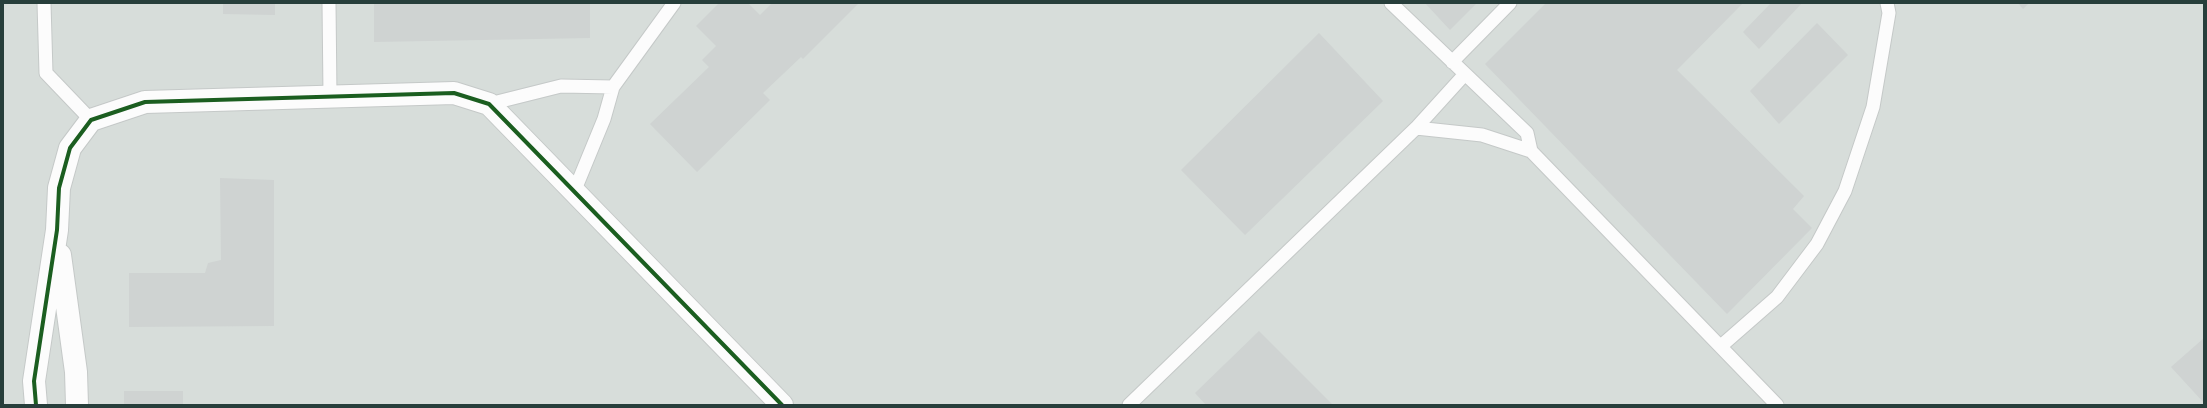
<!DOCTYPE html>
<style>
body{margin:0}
#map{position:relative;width:2207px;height:408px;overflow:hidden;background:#e8ecea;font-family:Karla,sans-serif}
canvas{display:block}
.frame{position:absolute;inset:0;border:4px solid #273e3b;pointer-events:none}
</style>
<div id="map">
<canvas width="2207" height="408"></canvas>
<div class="frame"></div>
</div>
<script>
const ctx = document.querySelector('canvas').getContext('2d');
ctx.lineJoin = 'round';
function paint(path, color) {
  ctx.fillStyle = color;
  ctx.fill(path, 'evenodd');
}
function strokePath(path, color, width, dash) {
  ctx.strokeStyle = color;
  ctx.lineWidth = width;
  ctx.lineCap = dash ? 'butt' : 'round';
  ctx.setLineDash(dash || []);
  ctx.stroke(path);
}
paint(new Path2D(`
 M 3,3 L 2204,3 L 2204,405 L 3,405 Z`), '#d7ddda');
paint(new Path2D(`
 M 223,3 L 275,3 L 275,15 L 223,14 Z
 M 374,3 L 590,3 L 590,38 L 374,42 Z
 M 719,3 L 748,3 L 760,15 L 772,3 L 859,3 L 803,59 L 801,57 L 763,93 L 770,100 L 697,172 L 650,124 L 709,67 L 702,60 L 716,46 L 696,26 Z
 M 1425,3 L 1477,3 L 1450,30 Z
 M 1546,3 L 1743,3 L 1677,70 L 1804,196 L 1793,209 L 1812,228 L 1727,314 L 1485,64 Z
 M 1771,3 L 1802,3 L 1759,49 L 1743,32 Z
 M 2018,3 L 2029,3 L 2023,9 Z
 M 1817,23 L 1848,55 L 1779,124 L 1750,91 Z
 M 1319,33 L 1383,101 L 1245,235 L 1181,170 Z
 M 220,178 L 274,180 L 274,326 L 129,327 L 129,273 L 205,273 L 208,263 L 221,260 Z
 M 1259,331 L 1333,405 L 1206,405 L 1195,393 Z
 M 2204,338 L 2204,403 L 2171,367 Z
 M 124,391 L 183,391 L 183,405 L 124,405 Z`), '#cfd3d2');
const service = new Path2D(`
 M 44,3 L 46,73 L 91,120
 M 329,3 L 330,95
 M 1391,3 L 1527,133 L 1531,151
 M 1452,62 L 1510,3
 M 613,87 L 674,3
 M 489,104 L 561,86 L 613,87 L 604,119 L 574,192
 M 1416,128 L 1482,135 L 1531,151 L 1777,405
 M 1721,346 L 1777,297 L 1817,244 L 1845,191 L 1873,107 L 1889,13 L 1887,3
 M 1129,405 L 1416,128 L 1465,74`);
const minor = new Path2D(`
 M 60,255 L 76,372 L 77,405
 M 36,405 L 34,381 L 57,230 L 59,188 L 70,148 L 91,120 L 145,102 L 454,93 L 489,104 L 782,405`);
strokePath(service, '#c5c9c8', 15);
strokePath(minor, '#c5c9c8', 24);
strokePath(service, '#fcfcfc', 13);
strokePath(minor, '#fcfcfc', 22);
strokePath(new Path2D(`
 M 36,405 L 34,381 L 57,230 L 59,188 L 70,148 L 91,120 L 145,102 L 454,93 L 489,104 L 782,405`), '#1b5e20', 4);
</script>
